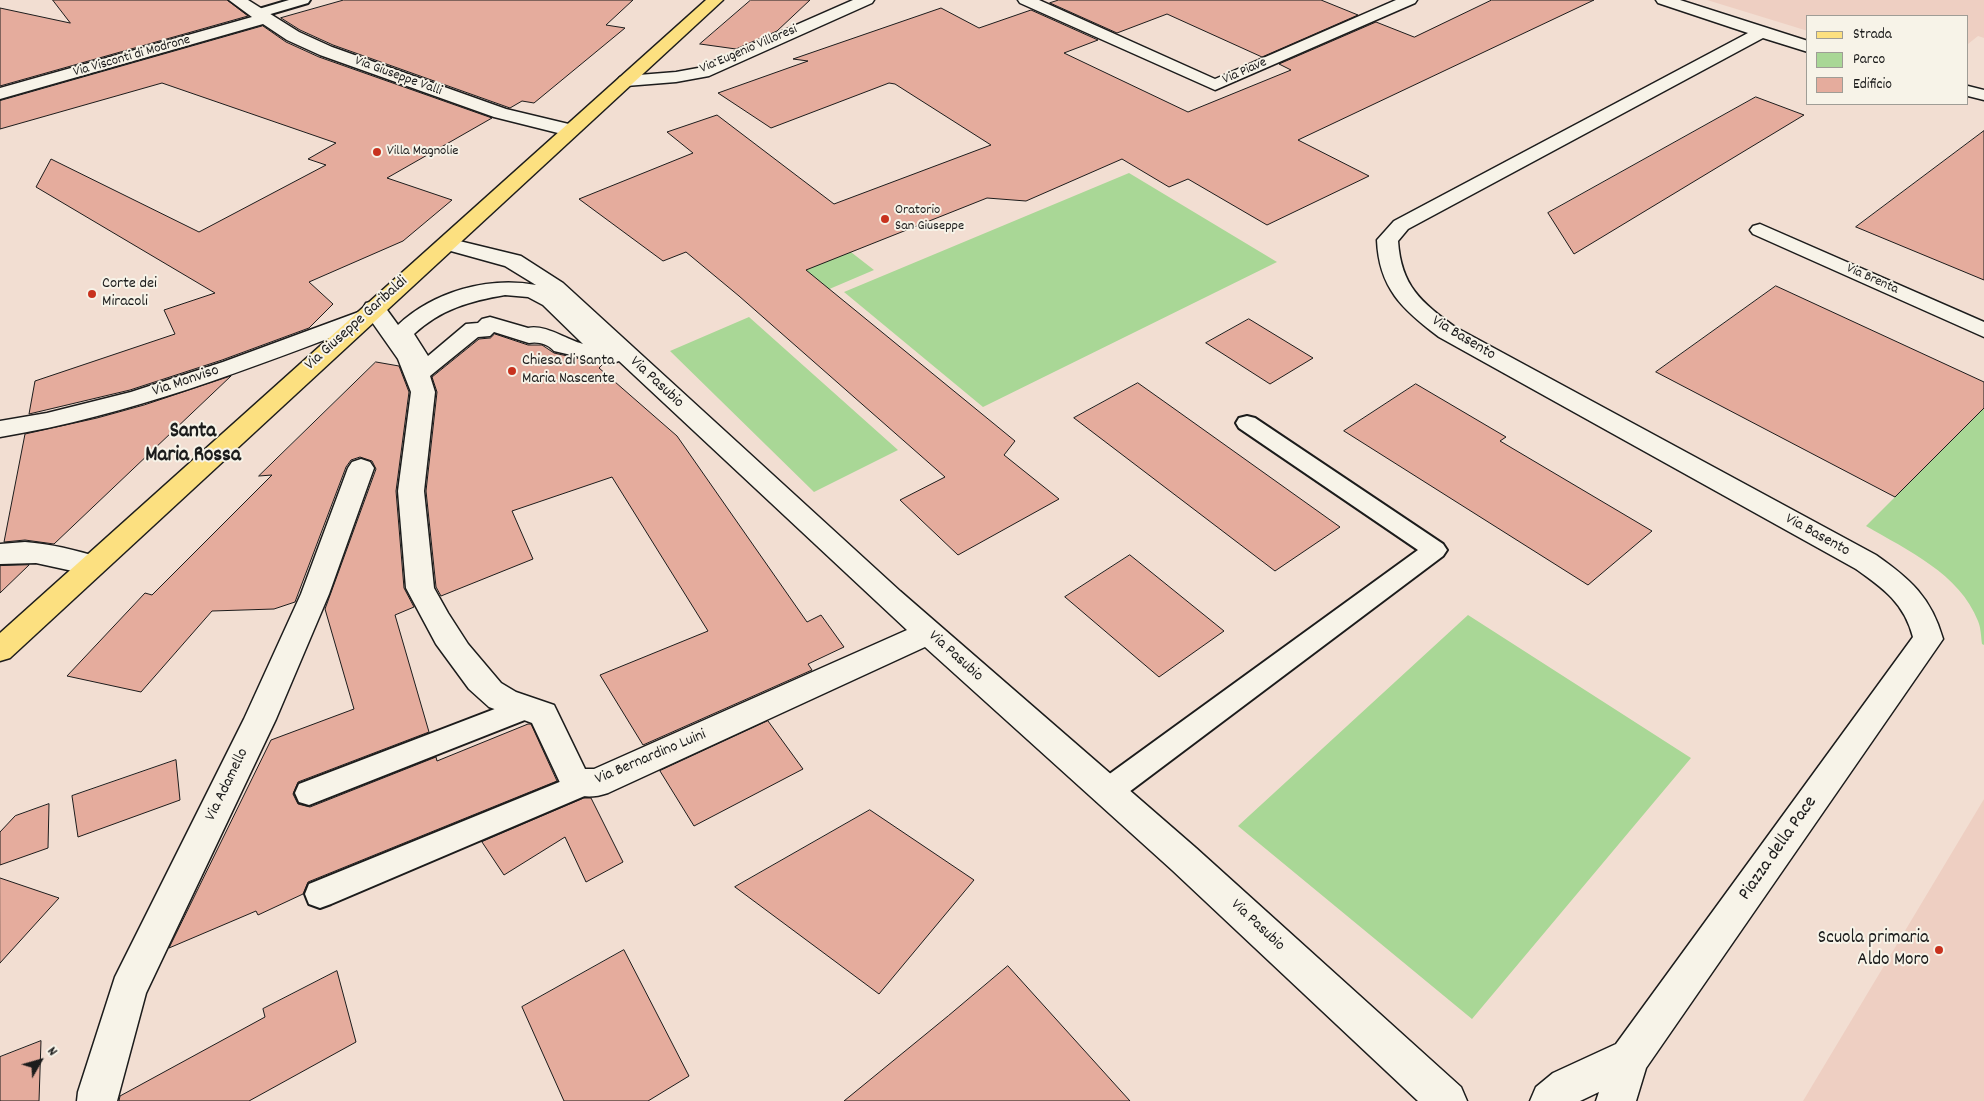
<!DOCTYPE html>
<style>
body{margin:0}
#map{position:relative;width:1984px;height:1101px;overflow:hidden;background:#f2ded2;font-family:Dekko,sans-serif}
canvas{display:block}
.legend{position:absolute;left:1806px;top:15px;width:162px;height:90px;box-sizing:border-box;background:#f7f3e8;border:1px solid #9f9d96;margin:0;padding:6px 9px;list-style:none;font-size:15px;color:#1c1c1c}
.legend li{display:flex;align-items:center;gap:10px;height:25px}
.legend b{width:25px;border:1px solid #9f9d96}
.north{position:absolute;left:15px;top:1036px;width:50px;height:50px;-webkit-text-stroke:4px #f7f3e8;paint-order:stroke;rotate:52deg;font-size:14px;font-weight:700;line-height:20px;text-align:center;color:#1c1c1c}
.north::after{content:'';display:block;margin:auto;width:18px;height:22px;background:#1c1c1c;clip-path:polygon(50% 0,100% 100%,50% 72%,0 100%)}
</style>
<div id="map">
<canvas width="1984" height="1101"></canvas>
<ul class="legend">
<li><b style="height:6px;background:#fce080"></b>Strada</li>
<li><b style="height:14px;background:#a9d796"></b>Parco</li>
<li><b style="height:14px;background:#e5ac9d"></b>Edificio</li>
</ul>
<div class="north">N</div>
</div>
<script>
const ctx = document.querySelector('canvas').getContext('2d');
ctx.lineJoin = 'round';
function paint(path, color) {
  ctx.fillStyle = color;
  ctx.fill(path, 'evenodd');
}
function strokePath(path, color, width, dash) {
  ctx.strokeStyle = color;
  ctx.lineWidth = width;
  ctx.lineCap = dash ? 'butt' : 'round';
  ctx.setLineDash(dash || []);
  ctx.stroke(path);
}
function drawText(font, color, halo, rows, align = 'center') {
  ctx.font = font + ' Dekko,sans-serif';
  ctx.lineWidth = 4;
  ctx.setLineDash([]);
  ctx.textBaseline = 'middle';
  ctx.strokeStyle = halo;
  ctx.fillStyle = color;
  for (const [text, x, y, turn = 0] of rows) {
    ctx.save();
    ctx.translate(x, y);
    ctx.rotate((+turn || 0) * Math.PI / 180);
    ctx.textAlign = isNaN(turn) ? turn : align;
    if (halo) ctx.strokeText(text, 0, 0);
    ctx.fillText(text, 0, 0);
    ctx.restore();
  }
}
paint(new Path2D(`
 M 1707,0 L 1984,0 L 1984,38 L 1978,36 L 1968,44 L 1968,16 L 1808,16 L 1808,31 Z
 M 1984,799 L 1984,1101 L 1803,1101 Z`), '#eecfc2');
paint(new Path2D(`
 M 1129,173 L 1277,262 L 983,407 L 844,292 Z
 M 802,214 L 874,270 L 820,293 L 749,235 Z
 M 749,317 L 898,450 L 814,492 L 670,351 Z
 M 1984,408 L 1984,645 L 1982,644 C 1981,637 1981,628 1978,621 C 1960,574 1907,550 1866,526 Z
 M 1468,615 L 1691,758 L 1472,1019 L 1238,826 Z`), '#a9d796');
const building = new Path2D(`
 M 53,0 L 227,0 L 248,16 L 0,86 L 0,8 L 70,23 Z
 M 344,0 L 633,0 L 606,25 L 625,28 L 534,103 L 522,101 L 510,108 L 333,45 L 300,30 L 281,18 Z
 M 751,0 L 810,0 L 777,31 L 736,49 L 700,44 Z
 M 1059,0 L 1321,0 L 1358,15 L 1262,57 L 1167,14 L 1117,33 L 1050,3 Z
 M 1492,0 L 1594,0 L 1298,140 L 1369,176 L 1267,225 L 1188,179 L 1169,187 L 1122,159 L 1026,201 L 987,198 L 806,270 L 1015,441 L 1004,455 L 1059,499 L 958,555 L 900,500 L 945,477 L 739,296 L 686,252 L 663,261 L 579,199 L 693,153 L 667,132 L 717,115 L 834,204 L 991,145 L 895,84 L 889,83 L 771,128 L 718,93 L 808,61 L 793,59 L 941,8 L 979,28 L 1031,10 L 1098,40 L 1064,53 L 1188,112 L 1291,70 L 1279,64 L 1376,22 L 1414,37 Z
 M 263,26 L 286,42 L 319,57 L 492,118 L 387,178 L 452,200 L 403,241 L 309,282 L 333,304 L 309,328 L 222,360 L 130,390 L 29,414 L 35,381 L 175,334 L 164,310 L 215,293 L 36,187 L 51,159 L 199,232 L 326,165 L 308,159 L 336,143 L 162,83 L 0,129 L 0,101 Z
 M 1756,97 L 1804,115 L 1574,254 L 1548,213 Z
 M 1984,131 L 1984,280 L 1856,227 Z
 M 1776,286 L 1984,382 L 1984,408 L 1895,497 L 1656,372 Z
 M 1249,319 L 1313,358 L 1270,384 L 1206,343 Z
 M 495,334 L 528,345 L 542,345 L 554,353 L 603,364 L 599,368 L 677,436 L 807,622 L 821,615 L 844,647 L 808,664 L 812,670 L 643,745 L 600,675 L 708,631 L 612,477 L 512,511 L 533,559 L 441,596 L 436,587 L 426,491 L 437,392 L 432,377 L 479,339 L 490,338 Z
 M 376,362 L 399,366 L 409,392 L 396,491 L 404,588 L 414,607 L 395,615 L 429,732 L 298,782 L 293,794 L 298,804 L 310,807 L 436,757 L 437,761 L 528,724 L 531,724 L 557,781 L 308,882 L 303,894 L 258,915 L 256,911 L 169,948 L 271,740 L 354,709 L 325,609 L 376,469 L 372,461 L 360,457 L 351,460 L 346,467 L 295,602 L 274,609 L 212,611 L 141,692 L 67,676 L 145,593 L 152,595 L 272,475 L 259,476 Z
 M 231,376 L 54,544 L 25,540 L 4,542 L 25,434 L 97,418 L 144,405 Z
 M 1138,383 L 1176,410 L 1340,527 L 1275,571 L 1074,418 Z
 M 1416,384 L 1506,437 L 1500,441 L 1652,531 L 1588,585 L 1344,431 Z
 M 1130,555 L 1224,631 L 1159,677 L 1065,597 Z
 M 29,565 L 0,593 L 0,566 Z
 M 768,721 L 803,769 L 694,826 L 660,771 Z
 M 176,760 L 180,800 L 78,837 L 72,796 Z
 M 584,798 L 591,798 L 623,862 L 586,882 L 565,837 L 504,875 L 482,842 Z
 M 49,804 L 48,848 L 0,865 L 0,832 L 15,816 Z
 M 870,810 L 974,880 L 879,994 L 735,887 Z
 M 0,878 L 59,898 L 0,963 Z
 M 624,950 L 689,1076 L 648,1101 L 564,1101 L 522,1007 Z
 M 1008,966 L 1130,1101 L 844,1101 L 948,1016 Z
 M 337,971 L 356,1042 L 249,1101 L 119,1101 L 120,1096 L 265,1017 L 263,1009 Z
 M 41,1041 L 39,1101 L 0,1101 L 0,1057 Z`);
paint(building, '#e5ac9d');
strokePath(building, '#1c1c1c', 1);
const lane = new Path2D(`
 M 289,0 L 310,0 L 308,3 L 257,18 L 250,14 L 252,11 Z
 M 1247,416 L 1255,418 L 1443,544 L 1447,550 L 1443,556 L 1117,801 L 1107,804 L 1097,801 L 1093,792 L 1097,783 L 1418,550 L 1239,428 L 1236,423 L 1239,418 Z
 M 526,697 L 535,700 L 539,708 L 535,716 L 309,805 L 299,802 L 295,793 L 299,784 Z
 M 584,772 L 594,776 L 598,784 L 594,792 L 331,904 L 320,908 L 309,904 L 305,894 L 309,884 Z`);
const street = new Path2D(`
 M 229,0 L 248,0 L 299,32 L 332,47 L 506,109 L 577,126 L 579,130 L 577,134 L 570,136 L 494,117 L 320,55 L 287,40 L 263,24 L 0,99 L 0,88 L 252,17 Z
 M 853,0 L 874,0 L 872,3 L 709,76 L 676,82 L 626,86 L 620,85 L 617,81 L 620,77 L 626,76 L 676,72 L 698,68 Z
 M 1018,0 L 1039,0 L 1215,79 L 1396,0 L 1417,0 L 1415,3 L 1215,90 L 1020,3 Z
 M 1656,0 L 1680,0 L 1808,41 L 1808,52 L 1763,38 L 1408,229 L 1398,241 C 1401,286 1421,302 1455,327 L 1876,555 C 1910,579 1931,597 1943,639 L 1646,1068 L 1636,1101 L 1596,1101 L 1599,1092 L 1580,1101 L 1530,1101 L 1536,1087 L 1553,1073 L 1616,1044 L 1913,637 C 1904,603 1884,589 1856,569 L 1439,337 C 1402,309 1379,288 1377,240 L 1394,221 L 1748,33 L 1658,3 Z
 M 1968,86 L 1984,90 L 1984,100 L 1968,96 Z
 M 1760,224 L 1984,322 L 1984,337 L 1753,234 L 1750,230 L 1753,226 Z
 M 447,238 L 521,256 L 563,283 L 900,591 L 1196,848 L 1461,1087 L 1467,1101 L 1418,1101 L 1172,870 L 925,647 L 608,793 C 590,799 579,797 563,789 L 532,723 L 489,707 L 469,689 L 436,644 L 406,588 L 398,491 L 411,392 L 398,359 L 372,322 C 248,369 132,415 0,437 L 0,421 L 47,413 L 131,392 L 223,362 L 364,310 L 363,308 L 366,303 L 374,301 L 382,303 L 398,325 C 433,292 488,276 536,285 L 505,266 L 440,248 L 437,244 L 440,240 ZM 505,295 L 528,297 L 543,305 L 583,344 C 567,340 545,324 528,328 L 490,317 L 482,319 L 478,323 L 466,324 L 428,356 L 414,334 C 441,309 470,301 505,295 ZM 494,332 L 529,343 C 537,341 549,344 554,351 L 610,364 L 619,361 L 907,630 L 594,769 L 585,769 L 554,705 L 516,692 L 501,683 L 468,644 L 448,613 L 434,588 L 424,491 L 435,392 L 430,376 L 478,337 L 490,336 Z
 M 361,459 L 370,462 L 374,468 L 329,594 L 276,719 L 146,993 L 117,1101 L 77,1101 L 78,1092 L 115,977 L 244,719 L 301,594 L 348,468 L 352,462 Z
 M 25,542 C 51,544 76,550 101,558 L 105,565 L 101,572 L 91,575 L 36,563 L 0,564 L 0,544 Z`);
const primary = new Path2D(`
 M 706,0 L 723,0 L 10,658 L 0,661 L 0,633 Z`);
strokePath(lane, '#1c1c1c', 4);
strokePath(street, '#1c1c1c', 3);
strokePath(primary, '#1c1c1c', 3);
paint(lane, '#f7f3e8');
paint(street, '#f7f3e8');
paint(primary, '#fce080');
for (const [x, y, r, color] of [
 [377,152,5,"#c8321e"],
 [885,219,5,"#c8321e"],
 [92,294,5,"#c8321e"],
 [512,371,5,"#c8321e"],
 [1939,950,5,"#c8321e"]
]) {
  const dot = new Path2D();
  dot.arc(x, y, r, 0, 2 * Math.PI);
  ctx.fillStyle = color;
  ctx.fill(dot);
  strokePath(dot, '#f7f3e8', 2);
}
drawText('14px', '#1c1c1c', '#f7f3e8', [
 ["Via Eugenio Villoresi",749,50,-23],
 ["Via Visconti di Modrone",132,57,-16],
 ["Via Piave",1245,72,-24],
 ["Via Giuseppe Valli",398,77,20],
 ["Via Brenta",1872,280,24]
]);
drawText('14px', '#1c1c1c', '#f7f3e8', [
 ["Villa Magnolie",387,152],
 ["Oratorio",895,211],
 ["San Giuseppe",895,227]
], 'left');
drawText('16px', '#1c1c1c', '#f7f3e8', [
 ["Corte dei",102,285],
 ["Miracoli",102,303],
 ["Chiesa di Santa",522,362],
 ["Maria Nascente",522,380]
], 'left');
drawText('16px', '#1c1c1c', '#f7f3e8', [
 ["Via Giuseppe Garibaldi",357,324,-42],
 ["Via Basento",1463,339,31],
 ["Via Monviso",186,382,-19],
 ["Via Pasubio",656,383,43],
 ["Via Basento",1817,536,29],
 ["Via Pasubio",955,657,42],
 ["Via Bernardino Luini",651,758,-23],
 ["Via Adamello",228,785,-64],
 ["Via Pasubio",1257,926,43]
]);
drawText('19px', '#1c1c1c', '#f7f3e8', [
 ["Piazza della Pace",1779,849,-55]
]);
drawText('19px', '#1c1c1c', '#f7f3e8', [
 ["Scuola primaria",1929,939],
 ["Aldo Moro",1929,961]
], 'right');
drawText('bold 21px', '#1c1c1c', '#f7f3e8', [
 ["Santa",193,433],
 ["Maria Rossa",193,457]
]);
</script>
